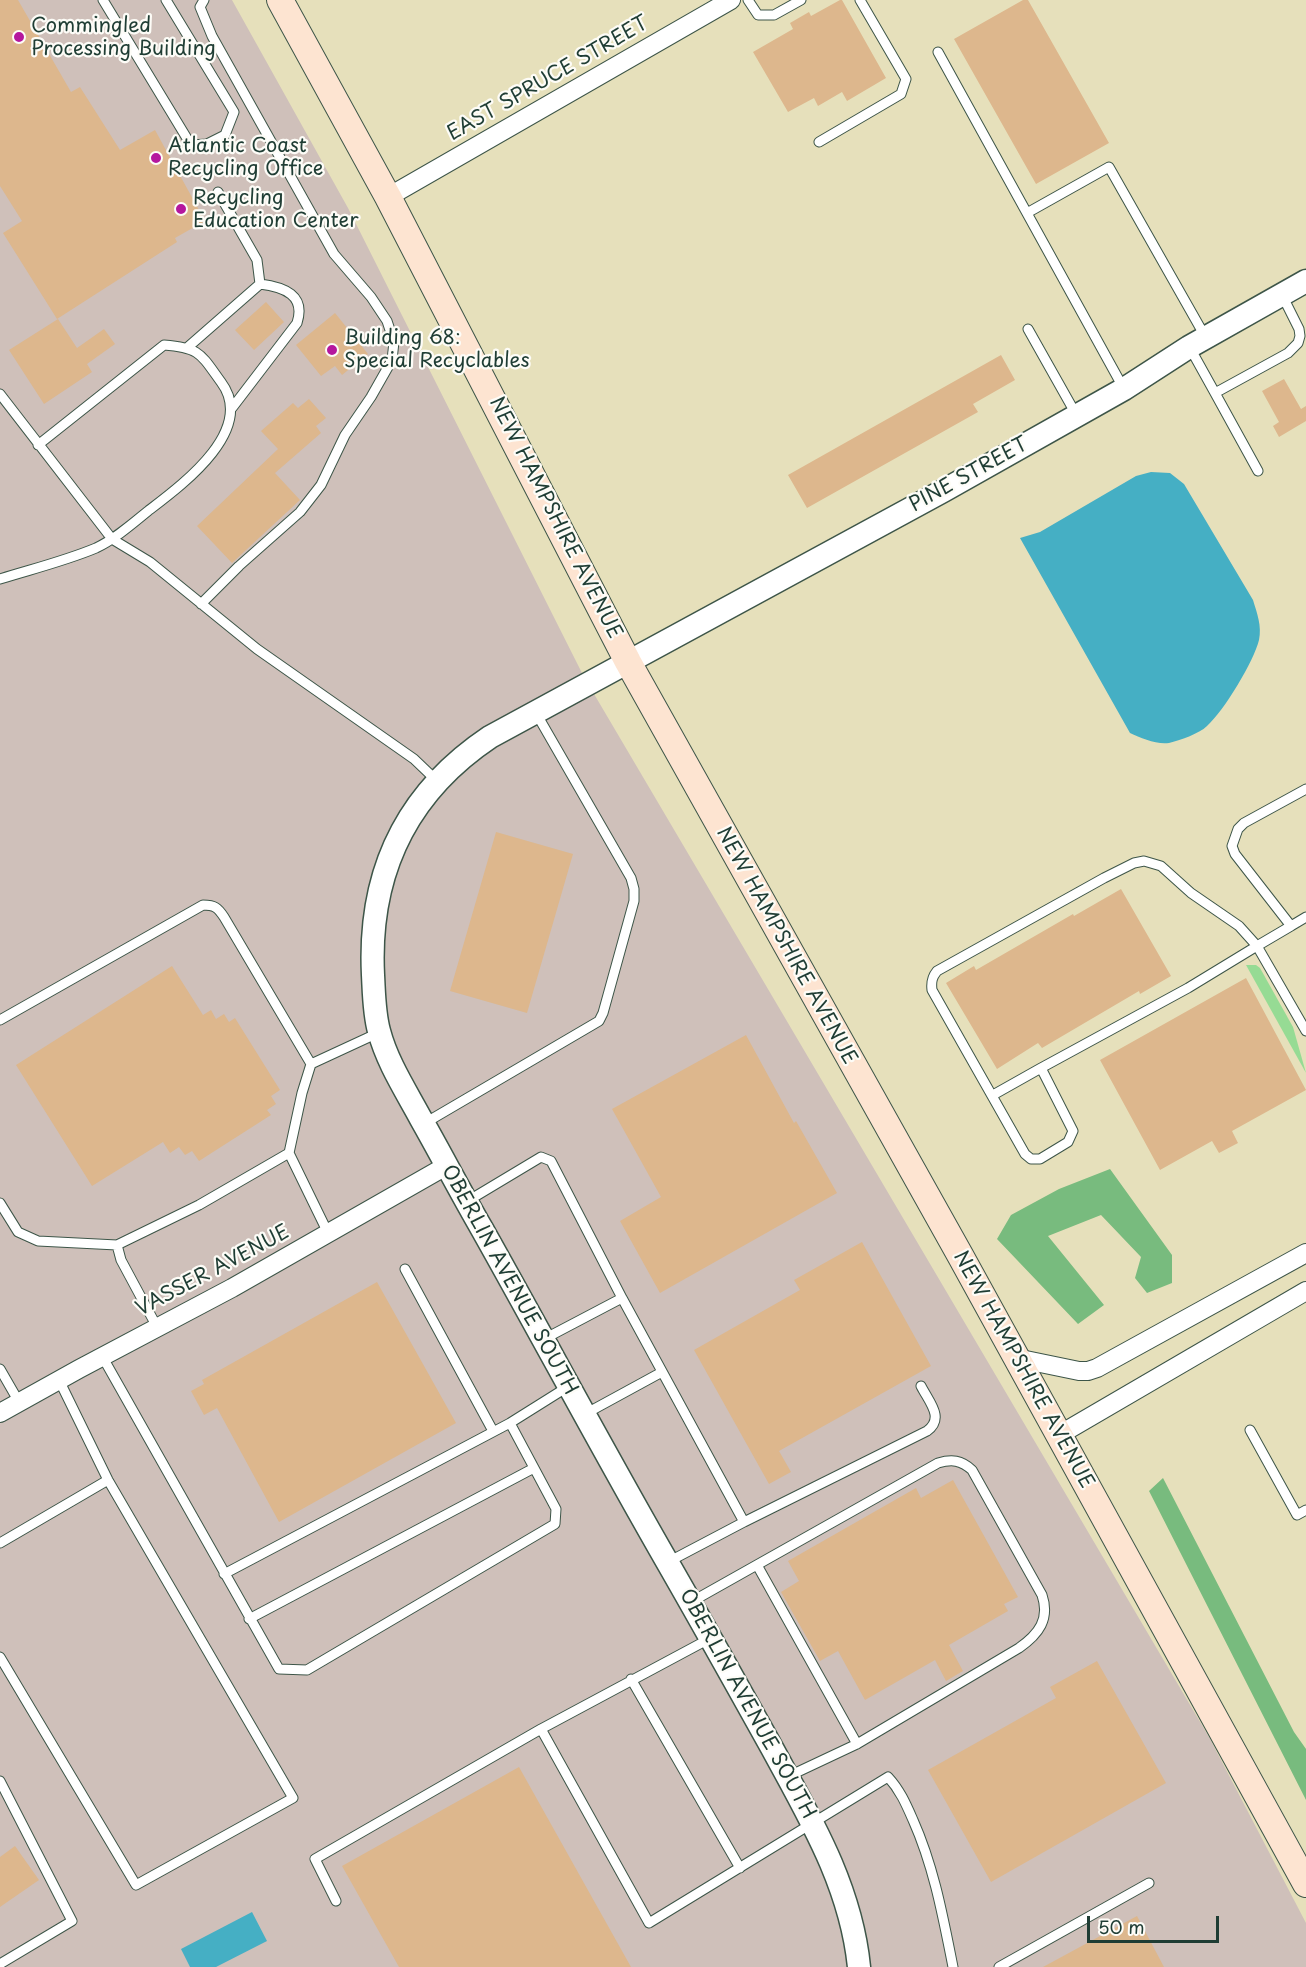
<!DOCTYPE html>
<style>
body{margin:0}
#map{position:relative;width:1306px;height:1967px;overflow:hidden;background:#e6e0bb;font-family:"Playpen Sans",sans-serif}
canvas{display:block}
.scale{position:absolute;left:1087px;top:1916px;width:132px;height:27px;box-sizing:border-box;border:3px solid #1f3d34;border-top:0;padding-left:8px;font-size:18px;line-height:21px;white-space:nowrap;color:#1f3d34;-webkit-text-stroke:4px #fdfcf7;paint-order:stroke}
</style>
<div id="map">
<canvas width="1306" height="1967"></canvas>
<div class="scale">50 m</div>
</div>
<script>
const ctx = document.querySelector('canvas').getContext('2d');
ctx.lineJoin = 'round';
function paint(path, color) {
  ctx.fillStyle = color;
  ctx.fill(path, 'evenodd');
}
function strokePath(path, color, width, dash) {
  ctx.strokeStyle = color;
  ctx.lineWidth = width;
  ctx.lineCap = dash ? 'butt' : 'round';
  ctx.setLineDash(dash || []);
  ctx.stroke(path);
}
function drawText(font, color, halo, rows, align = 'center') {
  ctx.font = font + ' "Playpen Sans",sans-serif';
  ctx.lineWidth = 4.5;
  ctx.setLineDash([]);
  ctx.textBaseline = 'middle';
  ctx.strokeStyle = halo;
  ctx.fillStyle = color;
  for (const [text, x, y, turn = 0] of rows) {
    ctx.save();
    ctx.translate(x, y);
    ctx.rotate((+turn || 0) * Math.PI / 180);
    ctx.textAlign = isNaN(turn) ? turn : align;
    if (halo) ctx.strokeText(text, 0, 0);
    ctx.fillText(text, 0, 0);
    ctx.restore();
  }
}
paint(new Path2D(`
 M 0,0 L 232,0 L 348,208 L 584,677 L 1209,1737 L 1306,1923 L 1306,1967 L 0,1967 Z`), '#cfc0ba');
paint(new Path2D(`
 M 1246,965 L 1256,965 L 1260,968 L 1293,1027 L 1306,1073 Z`), '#96db94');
paint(new Path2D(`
 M 1110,1169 L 1172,1255 L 1172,1283 L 1147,1293 L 1135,1278 L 1141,1257 L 1101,1215 L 1048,1236 L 1104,1305 L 1078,1324 L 997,1239 L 1011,1215 L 1059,1189 Z
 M 1163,1478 L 1294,1732 L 1306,1749 L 1306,1800 L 1149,1491 Z`), '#78bb7e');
paint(new Path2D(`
 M 1151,472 L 1170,473 L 1184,484 L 1253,600 C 1257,613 1262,626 1259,640 C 1254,661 1224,711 1207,726 C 1199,734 1180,740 1169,743 C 1157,745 1141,738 1130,733 L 1020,538 L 1040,532 L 1136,476 Z
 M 252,1912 L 267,1941 L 216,1967 L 190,1967 L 181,1949 Z`), '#45afc4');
paint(new Path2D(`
 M 0,0 L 18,0 L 71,92 L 80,87 L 120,150 L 155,130 L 205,221 L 175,238 L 177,242 L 57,319 L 3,233 L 22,221 L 0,186 Z
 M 840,0 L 842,0 L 886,78 L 847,101 L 842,92 L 818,106 L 814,98 L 788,112 L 753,52 L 793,29 L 790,23 L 809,12 L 811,16 Z
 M 1023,0 L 1028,0 L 1109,143 L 1036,184 L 954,39 Z
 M 266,302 L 284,322 L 254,350 L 235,330 Z
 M 335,313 L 368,354 L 342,375 L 335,366 L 321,376 L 296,345 Z
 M 58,319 L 77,348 L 104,329 L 115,344 L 87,364 L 92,372 L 44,404 L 9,350 Z
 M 1001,355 L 1015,380 L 973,404 L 978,412 L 807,508 L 788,475 Z
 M 1284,379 L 1301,409 L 1306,406 L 1306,421 L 1279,437 L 1273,426 L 1279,422 L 1262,391 Z
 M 309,399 L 326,418 L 316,426 L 321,433 L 275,473 L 300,500 L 232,563 L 197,526 L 278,449 L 261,431 L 293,403 L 298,408 Z
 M 496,832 L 573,854 L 527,1013 L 450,991 Z
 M 1121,889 L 1171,976 L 1140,994 L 1139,991 L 1042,1048 L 1038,1043 L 997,1069 L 946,983 L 974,966 L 976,970 L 1073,914 L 1074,916 Z
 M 172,966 L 203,1015 L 211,1010 L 216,1019 L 224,1014 L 229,1022 L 235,1018 L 280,1090 L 271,1096 L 276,1104 L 267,1110 L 271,1115 L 199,1161 L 192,1151 L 185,1155 L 179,1147 L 170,1153 L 163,1142 L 92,1186 L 16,1065 Z
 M 1246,978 L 1306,1090 L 1232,1131 L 1238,1143 L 1219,1153 L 1212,1141 L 1160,1170 L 1100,1060 Z
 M 746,1035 L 794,1123 L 796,1121 L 837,1193 L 660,1293 L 620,1221 L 661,1197 L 612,1109 Z
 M 862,1242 L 931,1366 L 779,1451 L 791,1472 L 769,1484 L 694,1350 L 800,1290 L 794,1280 Z
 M 377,1282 L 456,1423 L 279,1522 L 217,1408 L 204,1415 L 191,1391 L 204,1384 L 202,1380 Z
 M 953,1480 L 1018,1597 L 1004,1604 L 1008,1611 L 949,1645 L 963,1671 L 946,1681 L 935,1660 L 865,1700 L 838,1651 L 820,1661 L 781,1592 L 799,1581 L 788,1561 L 916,1488 L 921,1498 Z
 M 1097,1661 L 1166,1783 L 991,1882 L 928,1770 L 1056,1698 L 1050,1687 Z
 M 519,1767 L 631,1967 L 399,1967 L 342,1866 Z
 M 15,1846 L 39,1880 L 0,1907 L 0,1857 Z
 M 1137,1916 L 1164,1967 L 1043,1967 Z`), '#ddb78d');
const service = new Path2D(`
 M 103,0 L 191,145 L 207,144 L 225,135 L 234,112 L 166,0
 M 748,0 L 758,15 L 774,15 L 801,0
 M 938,52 L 1124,389
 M 819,142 L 901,94 L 906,79 L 860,0
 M 218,192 L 257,260 L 260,284
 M 1027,213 L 1109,167 L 1206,338
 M 1028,329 L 1077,416
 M 188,347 L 260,284 C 284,287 306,295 297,323 L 232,408
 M 1190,348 L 1215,393 L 1288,353 L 1298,343 L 1300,336 L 1299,329 L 1282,295
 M 1215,393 L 1258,471
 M 0,394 L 112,539 L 150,562 L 257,649 L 414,759 L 437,781
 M 0,579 C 32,569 65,561 96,548 C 115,539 132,524 148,511 C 182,485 257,430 221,382 C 200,353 200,348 164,345 L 38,445
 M 201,604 L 239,566 L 300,512 L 321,485 L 345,435 L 371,397 L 392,360 L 394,342 L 387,321 L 371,297 L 334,254 L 212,36 L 200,7 L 204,0
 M 1306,789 L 1244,823 L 1238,829 L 1232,846 L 1235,854 L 1291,926 L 1306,917
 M 1144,861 L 1161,866 L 1191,893 L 1239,926 L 1257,946 L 1188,988 L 1041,1068 L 1073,1131 L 1068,1142 L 1040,1159 L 1031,1159 L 1025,1154 L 932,990 C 931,982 932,977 937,971 L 1104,878 L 1134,863 Z
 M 1291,926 L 1257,946 L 1306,1031
 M 0,1020 L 203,905 C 215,905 218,908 224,917 L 311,1064
 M 993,1095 L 1041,1068
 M 425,1123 L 599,1021 L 603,1013 L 634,901 L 634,889 L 631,878 L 536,713
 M 289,1153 L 302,1093 L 311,1064 L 378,1033
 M 466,1202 L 541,1157 L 551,1161 L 622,1298 L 544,1339
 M 0,1203 L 18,1232 L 38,1241 L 117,1245
 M 405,1269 L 493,1431
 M 622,1298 L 744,1522
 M 157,1327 L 121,1260 L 117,1245 L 199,1205 L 289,1153 L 329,1235
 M 102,1356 L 279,1669 L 307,1670 L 555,1524 L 556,1509 L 510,1423
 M 0,1369 L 19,1402
 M 585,1414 L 662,1372
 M 1250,1430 L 1297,1515 L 1306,1510
 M 0,1543 L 108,1480
 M 668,1562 L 744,1522 L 927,1431 C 945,1418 929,1402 921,1386
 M 757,1565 L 857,1744
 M 224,1574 L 510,1423 L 569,1386
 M 691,1602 L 938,1463 C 952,1459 961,1460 972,1470 L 1042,1595 C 1050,1619 1039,1634 1019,1648 L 857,1744 L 789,1776
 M 249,1619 L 534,1468
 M 0,1657 L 136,1885 L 293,1798 L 108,1480 L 59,1380
 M 631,1679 L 740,1868
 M 541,1729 L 649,1923 L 888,1777 C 900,1790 906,1804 913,1820 C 934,1867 943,1917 953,1967
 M 0,1781 L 72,1921 L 0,1964
 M 336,1901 L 315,1859 L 541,1729 L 709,1639
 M 999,1967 L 1149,1883`);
const minor = new Path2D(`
 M 388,197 L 731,0
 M 1016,1358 L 1079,1371 L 1088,1371 L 1097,1368 L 1306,1253
 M 0,1413 L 79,1369 L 232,1288 L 446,1166
 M 1059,1435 L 1306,1291`);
const tertiary = new Path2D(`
 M 859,1967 C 851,1886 810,1818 772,1748 C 738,1687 704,1626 669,1565 C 605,1454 545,1341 482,1229 C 461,1193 442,1156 421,1119 C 406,1091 387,1062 379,1031 C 374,1013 374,993 373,975 C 368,874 405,794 490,737 L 943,491 L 1124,389 L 1189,347 L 1306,281`);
const secondary = new Path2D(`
 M 280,0 L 388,197 L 628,662 L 960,1255 L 1306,1884`);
strokePath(service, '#3d5548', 11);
strokePath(minor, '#3d5548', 20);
strokePath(tertiary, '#3d5548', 25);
strokePath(secondary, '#3d5548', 28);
strokePath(service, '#fff', 9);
strokePath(minor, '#fff', 18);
strokePath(tertiary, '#fff', 22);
strokePath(secondary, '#fde4d1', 26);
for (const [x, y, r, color] of [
 [19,37,6,"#b5179e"],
 [156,158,6,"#b5179e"],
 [181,209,6,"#b5179e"],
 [332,350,6,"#b5179e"]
]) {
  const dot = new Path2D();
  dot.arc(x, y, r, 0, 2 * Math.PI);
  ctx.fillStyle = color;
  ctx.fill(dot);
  strokePath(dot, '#fdfcf7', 2);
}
drawText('20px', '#1f3d34', '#fdfcf7', [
 ["Commingled",31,26],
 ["Processing Building",31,49],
 ["Atlantic Coast",168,146],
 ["Recycling Office",168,169],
 ["Recycling",193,198],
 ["Education Center",193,221],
 ["Building 68:",344,338],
 ["Special Recyclables",344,361]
], 'left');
drawText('20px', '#1f3d34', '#fdfcf7', [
 ["EAST SPRUCE STREET",548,79,-30],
 ["PINE STREET",969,475,-29],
 ["NEW HAMPSHIRE AVENUE",555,518,63],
 ["NEW HAMPSHIRE AVENUE",786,946,61],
 ["VASSER AVENUE",213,1271,-28],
 ["OBERLIN AVENUE SOUTH",509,1280,61],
 ["NEW HAMPSHIRE AVENUE",1023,1370,61],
 ["OBERLIN AVENUE SOUTH",747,1704,61]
]);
</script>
